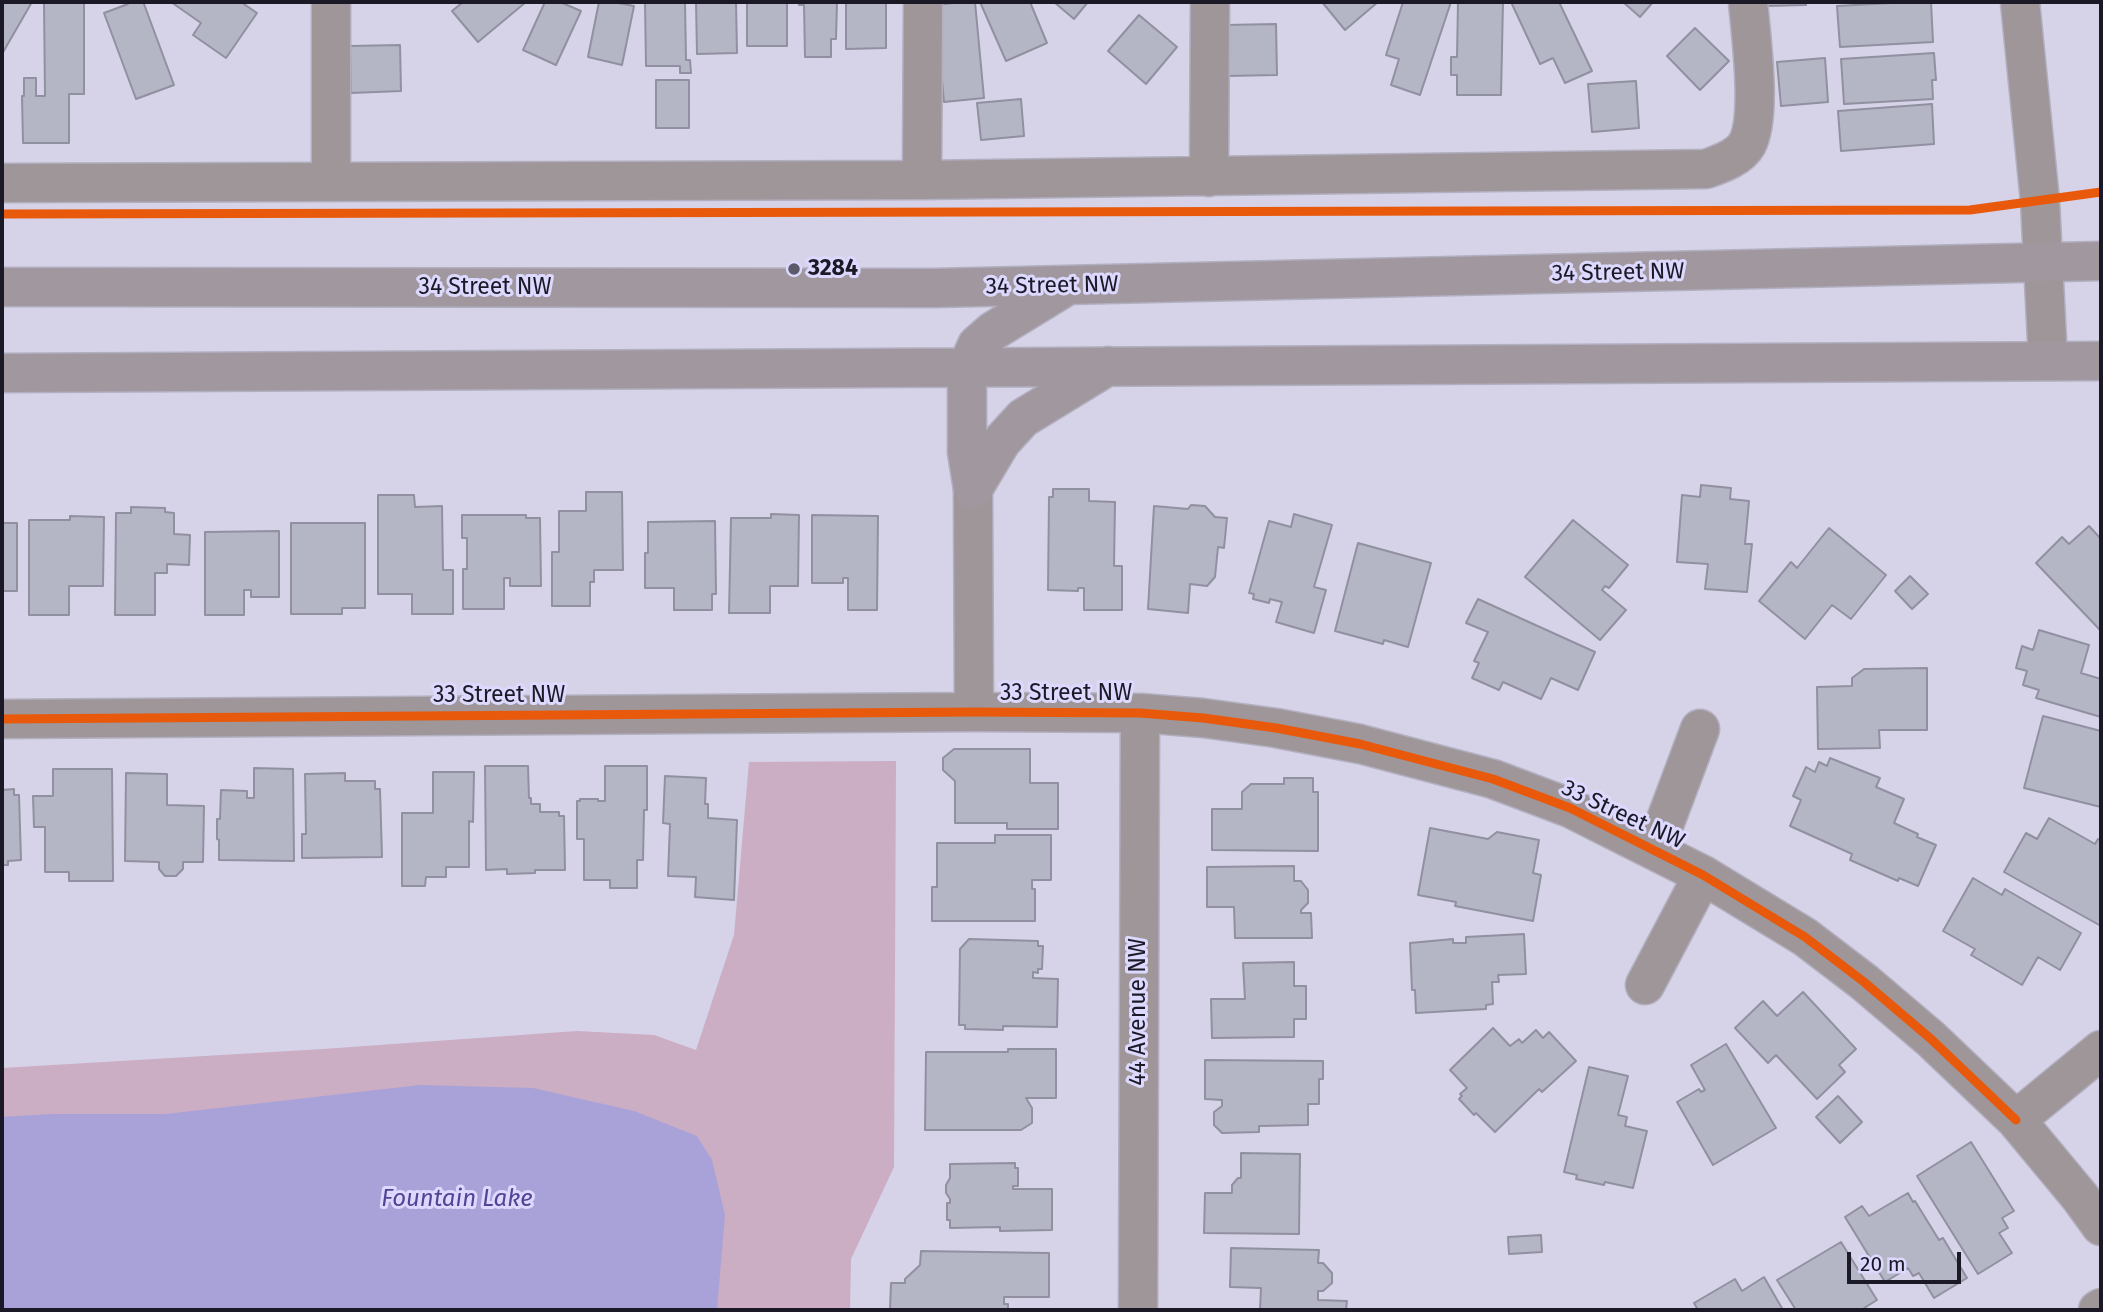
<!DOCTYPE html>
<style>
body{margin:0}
#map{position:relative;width:2103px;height:1312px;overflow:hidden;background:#d6d3e9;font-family:"Fira Sans",sans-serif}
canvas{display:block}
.frame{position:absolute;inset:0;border:4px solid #1b1926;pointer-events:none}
.scale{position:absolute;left:1847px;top:1252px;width:114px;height:32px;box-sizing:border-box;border:4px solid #1b1926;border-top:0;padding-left:9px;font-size:21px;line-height:24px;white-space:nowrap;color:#1b1926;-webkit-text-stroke:5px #dcd8fe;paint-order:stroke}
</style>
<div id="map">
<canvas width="2103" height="1312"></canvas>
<div class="frame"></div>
<div class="scale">20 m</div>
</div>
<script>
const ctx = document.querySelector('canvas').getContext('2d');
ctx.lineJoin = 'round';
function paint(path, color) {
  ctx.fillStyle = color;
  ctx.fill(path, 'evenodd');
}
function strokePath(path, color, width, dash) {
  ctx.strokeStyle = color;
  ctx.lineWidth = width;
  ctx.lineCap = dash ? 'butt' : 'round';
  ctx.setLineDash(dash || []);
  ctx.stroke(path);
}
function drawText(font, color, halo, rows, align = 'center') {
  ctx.font = font + ' "Fira Sans",sans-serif';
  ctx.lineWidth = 6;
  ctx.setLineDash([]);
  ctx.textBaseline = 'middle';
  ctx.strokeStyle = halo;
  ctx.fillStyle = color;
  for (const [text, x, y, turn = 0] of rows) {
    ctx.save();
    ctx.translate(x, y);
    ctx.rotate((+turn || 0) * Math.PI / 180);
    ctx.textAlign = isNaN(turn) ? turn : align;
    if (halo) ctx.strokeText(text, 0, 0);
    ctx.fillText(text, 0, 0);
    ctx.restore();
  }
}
paint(new Path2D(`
 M 896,761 L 894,1167 L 851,1259 L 850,1310 L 2,1310 L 2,1068 L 323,1049 L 577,1031 L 654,1035 L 696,1050 L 734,935 L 749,762 Z`), '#cbadc4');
paint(new Path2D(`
 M 420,1085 L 533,1088 L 634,1111 L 697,1136 L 712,1160 L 725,1215 L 717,1310 L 2,1310 L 2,1117 L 50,1114 L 166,1114 Z`), '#a9a2d8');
const building = new Path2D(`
 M 2,2 L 32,2 L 2,54 Z
 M 44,2 L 84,2 L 84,94 L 69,94 L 69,143 L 23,143 L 22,96 L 24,96 L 24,78 L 36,78 L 36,96 L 45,96 Z
 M 128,2 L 142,2 L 144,4 L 174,85 L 136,99 L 104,13 L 128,4 Z
 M 171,2 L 241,2 L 257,13 L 226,58 L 193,35 L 201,23 Z
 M 463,2 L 526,2 L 478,42 L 452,11 Z
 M 545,2 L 560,2 L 581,11 L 556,65 L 523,50 Z
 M 599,2 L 613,2 L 634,6 L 622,65 L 588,57 Z
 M 645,2 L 685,2 L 686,60 L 690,60 L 691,73 L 680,73 L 680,66 L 646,66 Z
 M 696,2 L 736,2 L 737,53 L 697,54 Z
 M 747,2 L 787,2 L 787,46 L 747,46 Z
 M 799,2 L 837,2 L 836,39 L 831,39 L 831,57 L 805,57 L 804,5 L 799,5 Z
 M 846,2 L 886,2 L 886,48 L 846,49 Z
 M 964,2 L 975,2 L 984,98 L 944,102 L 935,5 Z
 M 980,2 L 1030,2 L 1047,43 L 1006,61 Z
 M 1054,2 L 1088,2 L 1074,19 Z
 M 1322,2 L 1378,2 L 1345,30 Z
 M 1403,2 L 1451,2 L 1420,95 L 1391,85 L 1399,59 L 1386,55 Z
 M 1458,2 L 1503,2 L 1501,95 L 1457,95 L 1457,75 L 1451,75 L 1451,57 L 1457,57 Z
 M 1511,2 L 1559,2 L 1592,71 L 1565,83 L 1553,58 L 1540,64 Z
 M 1623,2 L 1653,2 L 1640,17 Z
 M 1766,2 L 1806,2 L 1806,5 L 1766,6 Z
 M 1909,2 L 1931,2 L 1933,42 L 1840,47 L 1837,6 Z
 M 1139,15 L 1177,47 L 1146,84 L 1108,51 Z
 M 1276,24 L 1277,75 L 1226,76 L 1225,25 Z
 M 1695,28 L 1729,61 L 1700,90 L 1667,56 Z
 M 400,45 L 401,91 L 351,93 L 350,46 Z
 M 1934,53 L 1936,80 L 1932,80 L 1933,99 L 1844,104 L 1841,59 Z
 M 1825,58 L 1828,102 L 1781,106 L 1777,62 Z
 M 656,80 L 689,80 L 689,128 L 656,128 Z
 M 1636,81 L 1639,128 L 1592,132 L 1588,84 Z
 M 1021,99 L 1024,136 L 981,140 L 977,103 Z
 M 1932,104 L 1934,144 L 1841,151 L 1838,111 Z
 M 1701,485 L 1731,488 L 1730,499 L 1749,501 L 1745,544 L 1752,544 L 1747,592 L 1705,589 L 1708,564 L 1677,562 L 1682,495 L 1700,497 Z
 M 1053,489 L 1089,489 L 1089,501 L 1115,502 L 1114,566 L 1122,566 L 1122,610 L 1084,610 L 1084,588 L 1078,588 L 1078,591 L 1048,590 L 1049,497 L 1053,497 Z
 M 586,492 L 622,492 L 623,570 L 594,570 L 594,582 L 590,582 L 590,606 L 552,606 L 552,552 L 559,552 L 559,511 L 586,511 Z
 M 378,495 L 414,495 L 415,507 L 442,506 L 443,570 L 453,570 L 453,614 L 412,614 L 412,594 L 378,594 Z
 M 1191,505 L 1205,506 L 1215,517 L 1227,518 L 1224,548 L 1218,547 L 1215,577 L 1207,586 L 1190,584 L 1188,613 L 1148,609 L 1154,506 L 1188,509 Z
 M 131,507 L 165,508 L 165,512 L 174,513 L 174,534 L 190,535 L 189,565 L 167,564 L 167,573 L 155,573 L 155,615 L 115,615 L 116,513 L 131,513 Z
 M 771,514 L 799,515 L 798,586 L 770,586 L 770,613 L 729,613 L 731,518 L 771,518 Z
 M 1294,514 L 1332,525 L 1314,587 L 1326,590 L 1314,633 L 1276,622 L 1282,602 L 1270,599 L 1269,603 L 1253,599 L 1254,594 L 1249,593 L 1269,521 L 1291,527 Z
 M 462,515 L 526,515 L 526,518 L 540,518 L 541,586 L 510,586 L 510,578 L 504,578 L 504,609 L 463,609 L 463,569 L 467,569 L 467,538 L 462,538 Z
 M 812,515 L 878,516 L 877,610 L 848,610 L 848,578 L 843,578 L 843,583 L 812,583 Z
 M 70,516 L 104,517 L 103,586 L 69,586 L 69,615 L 29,615 L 29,520 L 70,520 Z
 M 1573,520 L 1628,565 L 1609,588 L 1605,586 L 1602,590 L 1626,610 L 1600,640 L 1525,577 Z
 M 715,521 L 716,594 L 712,594 L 712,610 L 674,610 L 674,588 L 645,588 L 645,553 L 648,553 L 648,522 Z
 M 2,523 L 17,523 L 17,591 L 2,591 Z
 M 291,523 L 365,523 L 365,608 L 342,608 L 342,614 L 291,614 Z
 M 2089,526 L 2101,539 L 2101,631 L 2036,563 L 2062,537 L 2069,544 Z
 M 1829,528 L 1886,575 L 1851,619 L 1832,605 L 1805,639 L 1759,601 L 1791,562 L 1797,568 Z
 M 279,531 L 279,597 L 251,597 L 251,590 L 244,590 L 244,615 L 205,615 L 205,532 Z
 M 1358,543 L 1431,563 L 1408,647 L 1384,640 L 1383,644 L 1335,631 Z
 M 1910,576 L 1928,594 L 1912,609 L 1895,591 Z
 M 1478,599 L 1595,652 L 1578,690 L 1551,678 L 1541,699 L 1503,682 L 1499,690 L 1472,678 L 1479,663 L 1474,661 L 1488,632 L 1466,623 Z
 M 2039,630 L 2089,645 L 2081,673 L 2101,679 L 2101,717 L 2036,698 L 2039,690 L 2023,685 L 2027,671 L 2016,668 L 2022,646 L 2033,650 Z
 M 1927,668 L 1927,730 L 1879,730 L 1880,748 L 1818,749 L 1817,687 L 1852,686 L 1852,678 L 1864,669 Z
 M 2043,716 L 2101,731 L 2101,807 L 2024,788 Z
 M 954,749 L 1030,749 L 1030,783 L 1058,783 L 1058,829 L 1007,829 L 1007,823 L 955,823 L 955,781 L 943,770 L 943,758 Z
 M 1830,758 L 1880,778 L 1876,787 L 1904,799 L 1894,823 L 1918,834 L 1917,837 L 1936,845 L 1918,886 L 1899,878 L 1898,881 L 1850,860 L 1852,854 L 1790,826 L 1801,800 L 1793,796 L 1806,767 L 1815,772 L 1819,762 L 1827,766 Z
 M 485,766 L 528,766 L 529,798 L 531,798 L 531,804 L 540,804 L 540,812 L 559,812 L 559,816 L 564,816 L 565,870 L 535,870 L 535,873 L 507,874 L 507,869 L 486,870 Z
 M 605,766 L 647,766 L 647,810 L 644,810 L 643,860 L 637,860 L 637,888 L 610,888 L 610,880 L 584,880 L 584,839 L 577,839 L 577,801 L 580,801 L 580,799 L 598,799 L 598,801 L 605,801 Z
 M 254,768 L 293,769 L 294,861 L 219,860 L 219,840 L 217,839 L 217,819 L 220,819 L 221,790 L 247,791 L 247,798 L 254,798 Z
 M 53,769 L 112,769 L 113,881 L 69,881 L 69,872 L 45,872 L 45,827 L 34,827 L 33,796 L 53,796 Z
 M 433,772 L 474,772 L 473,822 L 469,821 L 469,867 L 446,867 L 446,877 L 426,877 L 425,886 L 402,886 L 402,813 L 433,813 Z
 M 126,773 L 167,774 L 167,805 L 204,806 L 203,862 L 183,862 L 183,869 L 176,876 L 165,876 L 159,869 L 159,862 L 125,861 Z
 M 345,773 L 345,781 L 375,781 L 375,789 L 380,789 L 382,857 L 302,858 L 302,834 L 306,834 L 305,774 Z
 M 665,776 L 706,778 L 705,804 L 708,804 L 708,818 L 737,820 L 734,900 L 695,897 L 696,877 L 668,876 L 670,824 L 663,823 Z
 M 1284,778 L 1313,778 L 1313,792 L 1318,792 L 1318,851 L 1212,850 L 1212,809 L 1242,809 L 1242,792 L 1251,784 L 1284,784 Z
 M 14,789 L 14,795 L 19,795 L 21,860 L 8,861 L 8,865 L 2,865 L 2,790 Z
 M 2049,818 L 2095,844 L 2098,839 L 2101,840 L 2101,926 L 2004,872 L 2026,833 L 2037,839 Z
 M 1430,828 L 1488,839 L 1497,832 L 1539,840 L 1533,873 L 1541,875 L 1533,921 L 1455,906 L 1456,902 L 1418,895 Z
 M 995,835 L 1051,835 L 1051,880 L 1032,880 L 1032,889 L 1035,889 L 1035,921 L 932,921 L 932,887 L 937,887 L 937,843 L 995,843 Z
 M 1294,866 L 1294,881 L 1301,881 L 1308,890 L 1308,903 L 1301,910 L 1301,913 L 1311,913 L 1312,938 L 1235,938 L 1234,907 L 1207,907 L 1207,867 Z
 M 1973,878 L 2002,895 L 2005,889 L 2081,933 L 2060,970 L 2038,957 L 2022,985 L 1971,955 L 1975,949 L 1943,931 Z
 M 1524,934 L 1526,974 L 1498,975 L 1499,982 L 1492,982 L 1493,1004 L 1486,1005 L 1486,1009 L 1416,1013 L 1415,990 L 1412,990 L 1410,943 L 1453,939 L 1453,943 L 1466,943 L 1466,937 Z
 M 969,939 L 1038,941 L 1038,946 L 1043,946 L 1042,969 L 1038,969 L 1038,973 L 1033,972 L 1033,978 L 1058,979 L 1057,1027 L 1003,1026 L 1003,1030 L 965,1029 L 965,1025 L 959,1025 L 960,949 Z
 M 1294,962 L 1294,986 L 1306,986 L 1306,1019 L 1294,1019 L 1294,1037 L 1212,1038 L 1211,999 L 1245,999 L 1243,963 Z
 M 1803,992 L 1856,1049 L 1839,1065 L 1845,1072 L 1817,1099 L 1776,1055 L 1768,1063 L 1735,1028 L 1763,1001 L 1777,1016 Z
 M 1493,1028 L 1510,1046 L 1519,1039 L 1522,1043 L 1536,1030 L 1543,1038 L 1549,1032 L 1576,1061 L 1542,1092 L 1539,1089 L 1495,1132 L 1476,1113 L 1474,1115 L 1459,1099 L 1462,1096 L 1460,1094 L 1467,1088 L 1450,1070 Z
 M 1726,1044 L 1776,1128 L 1713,1165 L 1677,1102 L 1699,1089 L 1701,1092 L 1705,1090 L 1691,1065 Z
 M 1008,1049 L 1056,1049 L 1056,1098 L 1026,1098 L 1032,1108 L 1032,1123 L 1021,1130 L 925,1130 L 926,1052 L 1008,1052 Z
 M 1205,1060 L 1323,1061 L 1323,1079 L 1319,1079 L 1319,1104 L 1308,1104 L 1308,1125 L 1259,1126 L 1259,1132 L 1222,1133 L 1214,1125 L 1214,1112 L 1222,1106 L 1222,1100 L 1205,1099 Z
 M 1589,1067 L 1628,1076 L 1618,1115 L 1627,1117 L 1625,1126 L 1647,1131 L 1633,1188 L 1605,1182 L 1604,1185 L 1576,1179 L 1577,1175 L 1564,1172 Z
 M 1838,1096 L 1862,1122 L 1840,1143 L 1816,1117 Z
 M 1971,1142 L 2014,1211 L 2002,1218 L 2008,1228 L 1999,1233 L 2012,1253 L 1978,1274 L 1917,1176 Z
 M 1241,1153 L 1300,1154 L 1299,1234 L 1204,1233 L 1205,1193 L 1232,1193 L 1232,1185 L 1238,1178 L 1241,1178 Z
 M 1015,1163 L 1015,1168 L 1018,1168 L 1018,1186 L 1013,1186 L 1013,1189 L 1052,1189 L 1052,1230 L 1000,1231 L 1000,1227 L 950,1228 L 950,1220 L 947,1220 L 947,1203 L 950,1203 L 950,1199 L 946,1193 L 946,1185 L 950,1178 L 950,1164 Z
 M 1908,1193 L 1913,1202 L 1915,1201 L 1939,1240 L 1943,1238 L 1967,1278 L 1934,1298 L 1919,1273 L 1913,1276 L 1908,1268 L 1885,1282 L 1845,1217 L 1862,1206 L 1869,1216 Z
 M 1541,1235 L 1542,1252 L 1509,1254 L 1508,1237 Z
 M 1841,1242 L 1877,1300 L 1861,1310 L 1796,1310 L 1777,1280 Z
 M 1231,1248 L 1319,1250 L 1318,1263 L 1323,1263 L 1332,1273 L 1332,1283 L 1323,1291 L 1318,1291 L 1318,1300 L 1347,1301 L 1346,1310 L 1260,1310 L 1261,1288 L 1230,1287 Z
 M 921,1251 L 1049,1253 L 1049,1297 L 1004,1297 L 1004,1304 L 1008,1304 L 1008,1310 L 890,1310 L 891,1283 L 905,1283 L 905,1279 L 920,1265 Z
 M 1764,1277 L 1783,1310 L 1698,1310 L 1694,1303 L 1735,1279 L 1742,1291 Z`);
paint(building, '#b4b5c5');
strokePath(building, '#9090a0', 2);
const minor = new Path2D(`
 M 2020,2 L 2040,201 L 2048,361
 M 1209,177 L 1210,2
 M 922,180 L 923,2
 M 331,182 L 331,2
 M 2,183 L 922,180 L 1706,169 C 1720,164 1739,158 1747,144 C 1762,116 1751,36 1748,2
 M 973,489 L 974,712
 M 2,719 L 974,712 L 1140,713 L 1203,718 L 1276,728 L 1360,744 L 1493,779 L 1570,808 L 1703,875 L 1805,937 L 1864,982 L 1931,1039 L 2016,1120
 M 1655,849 L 1700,729
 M 1645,985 L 1703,875
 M 2101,1050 L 2016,1120 L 2080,1197 L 2101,1226
 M 1138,1310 L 1140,713
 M 2098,1310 L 2101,1308`);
const major = new Path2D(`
 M 2,287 L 935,288 L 2101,261
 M 2,373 L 2101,361
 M 973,489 L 967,452 L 967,368 L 977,345 L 993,331 L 1065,287
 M 973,489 L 1001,442 L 1023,418 L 1108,366`);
strokePath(minor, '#b2afc0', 41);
strokePath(major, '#b2afc0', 41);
strokePath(minor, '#9e9698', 38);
strokePath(major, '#a0989e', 38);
strokePath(new Path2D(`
 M 2,214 L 1970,210 L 2101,192
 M 2,719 L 974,712 L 1140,713 L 1203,718 L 1276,728 L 1360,744 L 1493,779 L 1570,808 L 1703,875 L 1805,937 L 1864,982 L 1931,1039 L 2016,1120`), '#e8590c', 9);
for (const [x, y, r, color] of [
 [794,269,7,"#5c5a6a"]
]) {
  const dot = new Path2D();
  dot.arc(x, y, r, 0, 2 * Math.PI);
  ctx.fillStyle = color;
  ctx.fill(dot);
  strokePath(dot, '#dcd8fe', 2.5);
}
drawText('bold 23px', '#1b1926', '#dcd8fe', [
 ["3284",808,269]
], 'left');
drawText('23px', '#1b1926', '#dcd8fe', [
 ["34 Street NW",1618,273,-1],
 ["34 Street NW",1052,286,-1],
 ["34 Street NW",485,288],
 ["33 Street NW",1066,694],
 ["33 Street NW",499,696],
 ["33 Street NW",1623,815,25],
 ["44 Avenue NW",1139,1012,-90]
]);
drawText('italic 24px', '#544394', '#dcd8fe', [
 ["Fountain Lake",457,1199]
]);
</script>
